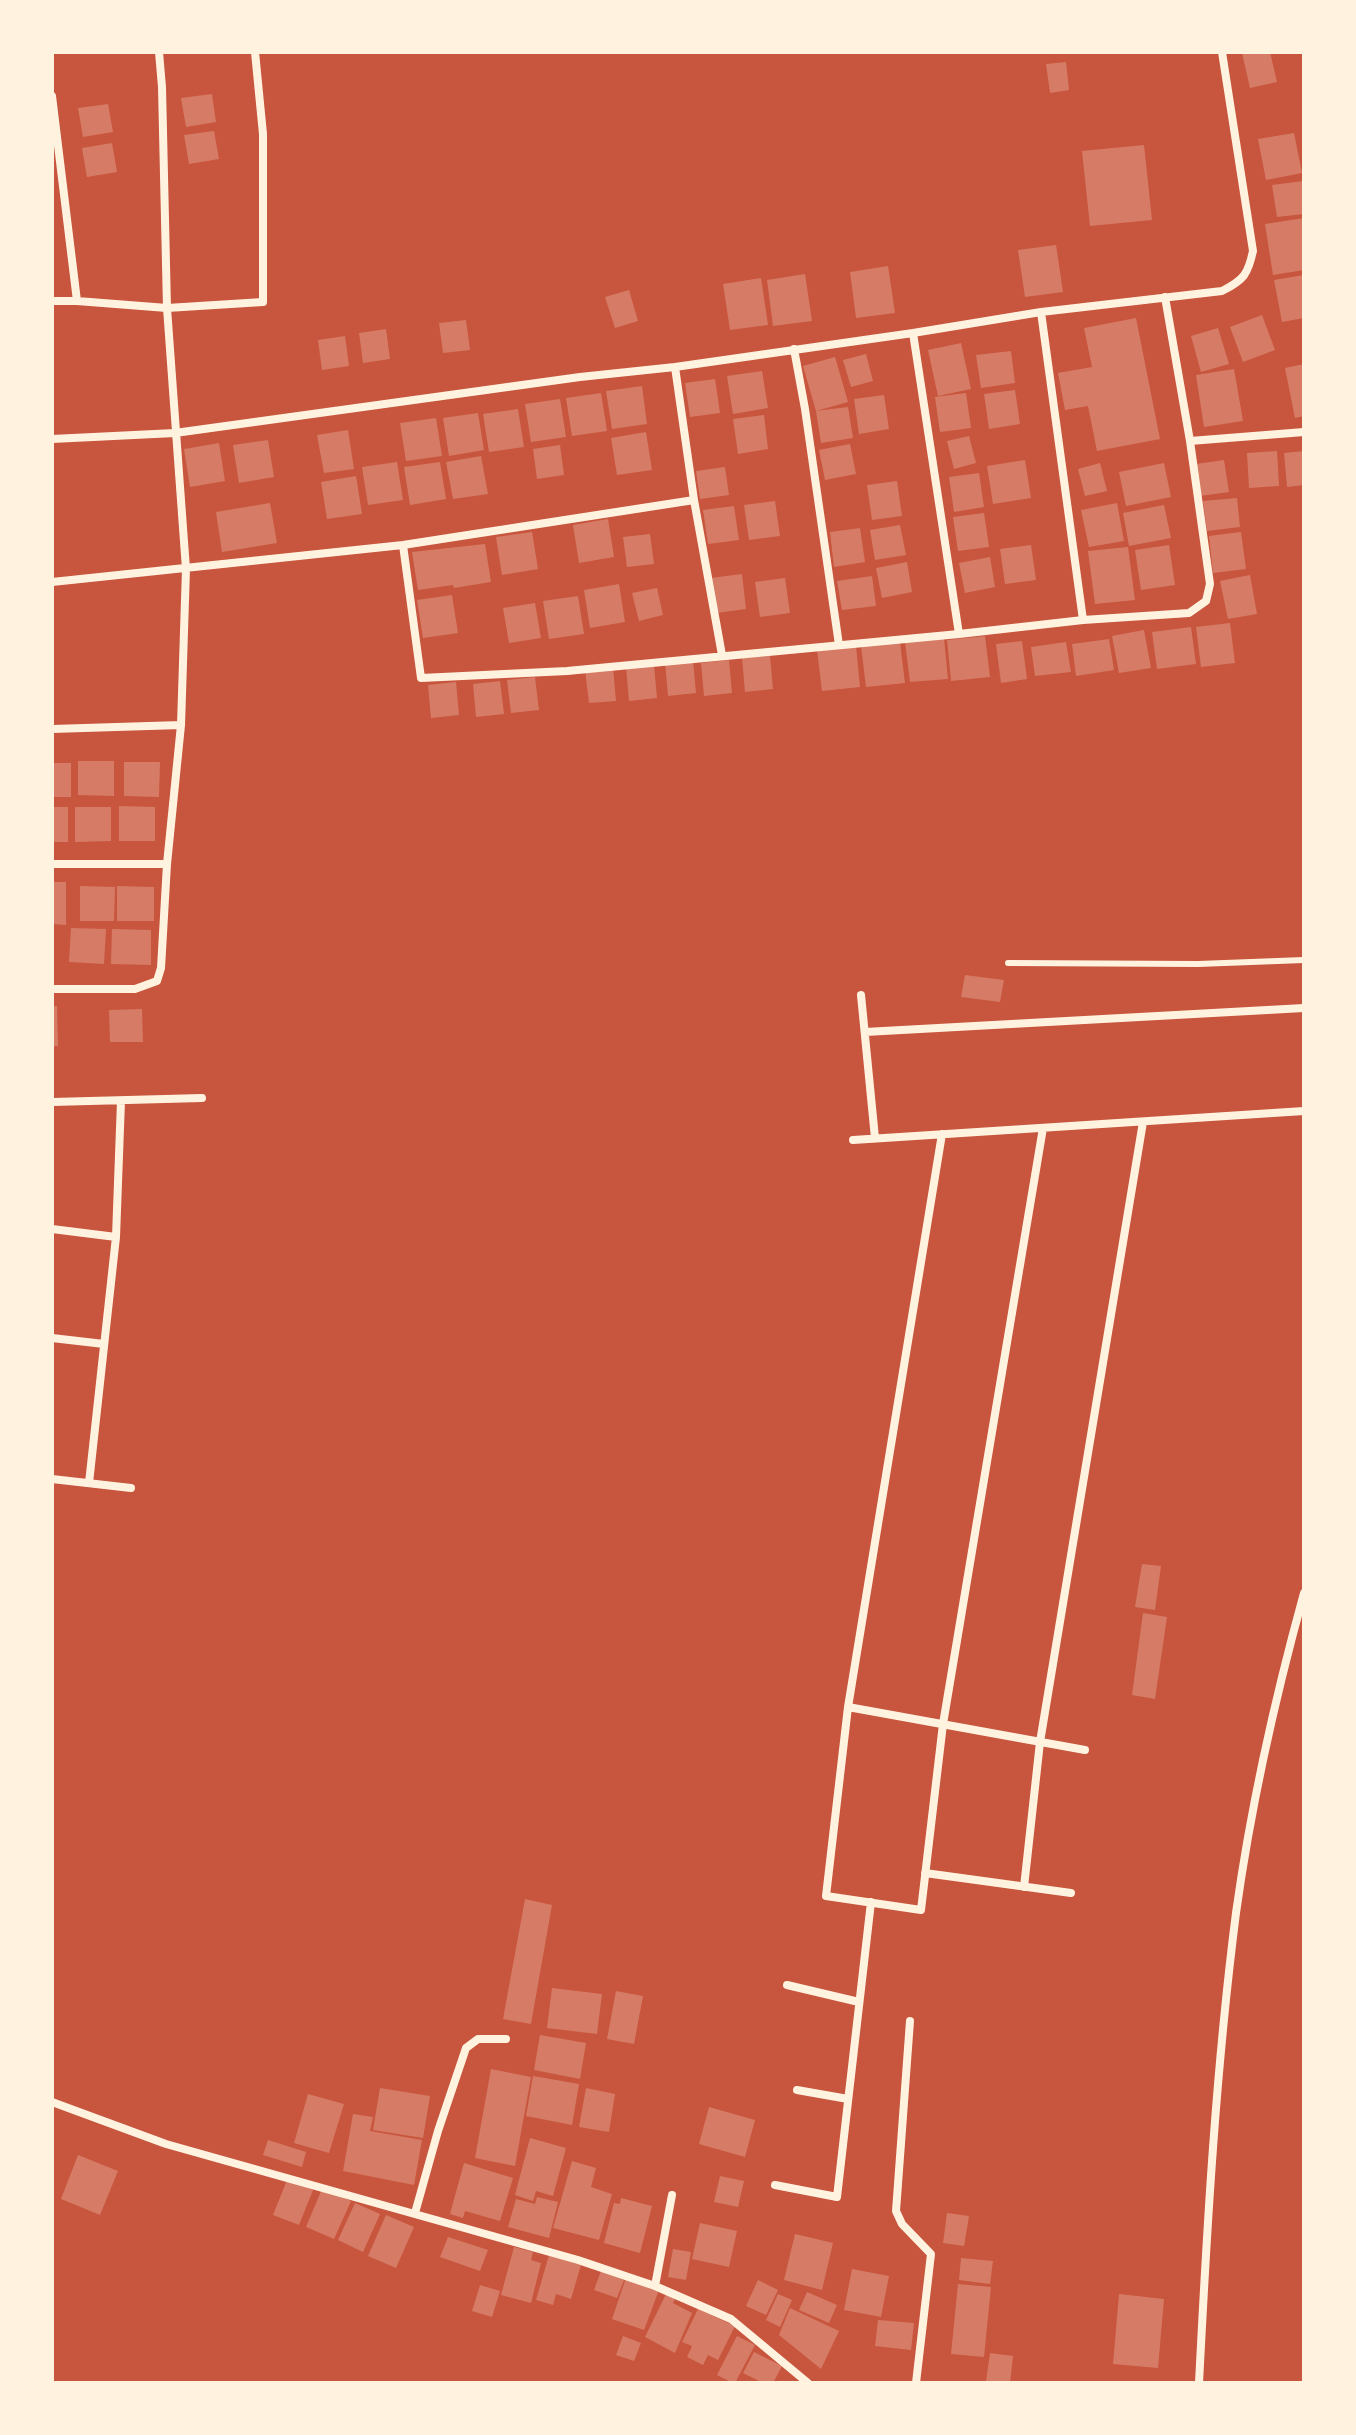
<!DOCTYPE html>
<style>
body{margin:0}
#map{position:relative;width:1356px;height:2435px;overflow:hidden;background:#c8553d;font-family:Jost,sans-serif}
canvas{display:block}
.frame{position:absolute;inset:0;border:54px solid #fff3e0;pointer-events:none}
</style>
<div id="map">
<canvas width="1356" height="2435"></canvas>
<div class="frame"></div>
</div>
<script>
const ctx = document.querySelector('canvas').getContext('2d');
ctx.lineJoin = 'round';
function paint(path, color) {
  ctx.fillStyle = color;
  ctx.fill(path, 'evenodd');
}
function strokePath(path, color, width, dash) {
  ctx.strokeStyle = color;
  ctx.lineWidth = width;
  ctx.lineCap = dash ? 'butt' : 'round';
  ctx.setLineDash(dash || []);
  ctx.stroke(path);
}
paint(new Path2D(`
 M 1248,52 L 1270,52 L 1277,82 L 1250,88 L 1242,53 Z
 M 1066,62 L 1069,90 L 1050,93 L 1046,64 Z
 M 212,94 L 216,122 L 186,127 L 181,98 Z
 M 108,104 L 113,132 L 83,137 L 78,108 Z
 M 214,131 L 219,159 L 189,164 L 184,135 Z
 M 1294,133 L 1302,173 L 1266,180 L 1258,139 Z
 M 112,143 L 117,172 L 87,177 L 82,148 Z
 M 1144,145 L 1152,220 L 1090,226 L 1082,151 Z
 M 1303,181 L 1304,214 L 1277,217 L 1272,185 Z
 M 1304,218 L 1304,270 L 1273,275 L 1265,224 Z
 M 1056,245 L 1063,292 L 1025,297 L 1018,250 Z
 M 888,266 L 895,313 L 856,318 L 850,272 Z
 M 805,274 L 812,321 L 773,326 L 767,280 Z
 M 1304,275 L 1304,318 L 1282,322 L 1274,280 Z
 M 761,278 L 768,325 L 730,330 L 723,284 Z
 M 629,290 L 638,321 L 615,328 L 605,297 Z
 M 1262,315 L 1275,350 L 1243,362 L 1230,327 Z
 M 1136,318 L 1160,439 L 1097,451 L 1088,406 L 1065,410 L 1058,373 L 1092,367 L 1084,328 Z
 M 466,320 L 470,350 L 443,353 L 439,323 Z
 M 1218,328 L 1229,364 L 1201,372 L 1191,336 Z
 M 386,329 L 390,359 L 363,363 L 359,333 Z
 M 345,336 L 349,366 L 322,370 L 318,340 Z
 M 961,343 L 971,389 L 938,396 L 928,350 Z
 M 1011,351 L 1015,383 L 981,388 L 976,355 Z
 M 866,354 L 873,381 L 851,387 L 843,360 Z
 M 835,357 L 848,402 L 816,411 L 803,366 Z
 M 1304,364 L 1304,416 L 1295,418 L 1285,368 Z
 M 1234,369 L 1243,421 L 1204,427 L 1196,375 Z
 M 762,371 L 768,408 L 733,414 L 727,376 Z
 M 715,379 L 720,413 L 690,417 L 685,383 Z
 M 642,386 L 647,424 L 612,429 L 606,391 Z
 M 1015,390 L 1020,424 L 989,429 L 984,394 Z
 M 601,393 L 607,431 L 572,436 L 566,398 Z
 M 966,393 L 971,428 L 940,432 L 935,397 Z
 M 884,395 L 889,429 L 859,434 L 854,399 Z
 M 560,399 L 566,437 L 531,442 L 525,404 Z
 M 848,407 L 853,438 L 821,443 L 816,411 Z
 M 518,409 L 524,447 L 489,452 L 483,414 Z
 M 478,413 L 484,450 L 449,456 L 443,418 Z
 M 764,415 L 768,449 L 738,454 L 733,419 Z
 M 436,418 L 442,456 L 406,461 L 400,423 Z
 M 348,430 L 354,469 L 324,473 L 317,435 Z
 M 646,432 L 652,470 L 617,475 L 611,438 Z
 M 969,436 L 976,463 L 954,469 L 947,441 Z
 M 268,440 L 274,477 L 239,483 L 233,445 Z
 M 219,443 L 225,481 L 190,487 L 184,449 Z
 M 850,444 L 856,474 L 825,480 L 819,450 Z
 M 560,445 L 564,475 L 537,479 L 533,449 Z
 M 1277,451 L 1279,486 L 1249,488 L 1247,453 Z
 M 1304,451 L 1304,485 L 1287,487 L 1284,453 Z
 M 481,456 L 488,494 L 453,499 L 446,462 Z
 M 1025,460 L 1031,498 L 993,504 L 987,466 Z
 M 1224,460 L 1229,492 L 1200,496 L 1196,464 Z
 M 397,462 L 403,500 L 368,505 L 362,467 Z
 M 440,462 L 446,499 L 410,505 L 404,467 Z
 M 1100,463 L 1107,491 L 1085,496 L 1078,469 Z
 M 1164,463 L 1171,497 L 1126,506 L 1119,472 Z
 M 725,467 L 729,495 L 700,499 L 696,471 Z
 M 979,473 L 984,507 L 954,512 L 949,477 Z
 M 356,476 L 362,514 L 327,519 L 321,482 Z
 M 897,481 L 902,516 L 872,520 L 867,485 Z
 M 1237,498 L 1240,527 L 1207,531 L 1203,501 Z
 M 775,501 L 780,536 L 749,540 L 744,505 Z
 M 270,503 L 277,543 L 222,552 L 216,512 Z
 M 1117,503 L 1124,541 L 1089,547 L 1081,510 Z
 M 1164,505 L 1171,538 L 1129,546 L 1123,513 Z
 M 734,506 L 739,540 L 708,544 L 703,510 Z
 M 984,513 L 989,547 L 958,551 L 953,517 Z
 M 608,519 L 614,557 L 579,563 L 573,525 Z
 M 900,525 L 906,555 L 875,560 L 870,530 Z
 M 860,528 L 865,562 L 834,567 L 830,532 Z
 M 532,532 L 538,569 L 502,575 L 496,537 Z
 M 1241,532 L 1246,569 L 1213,573 L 1209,536 Z
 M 650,534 L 654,564 L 627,567 L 623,537 Z
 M 485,544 L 491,582 L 454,588 L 453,585 L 418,590 L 412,552 Z
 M 1031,545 L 1036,580 L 1005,584 L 1000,549 Z
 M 1169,545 L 1175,585 L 1141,590 L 1135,550 Z
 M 1128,547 L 1135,600 L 1095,604 L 1088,551 Z
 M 990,557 L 995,587 L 965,593 L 959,563 Z
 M 907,562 L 912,592 L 882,598 L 876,568 Z
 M 742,574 L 746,609 L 716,613 L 711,578 Z
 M 1250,575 L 1257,614 L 1228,619 L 1220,581 Z
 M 872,576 L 876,606 L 842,610 L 837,581 Z
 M 785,578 L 790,613 L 760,617 L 755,582 Z
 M 619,584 L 625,622 L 590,628 L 584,590 Z
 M 657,588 L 663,615 L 639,621 L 632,593 Z
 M 452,595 L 458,633 L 423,638 L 417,600 Z
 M 578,596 L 584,634 L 549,639 L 543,601 Z
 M 535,603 L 541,638 L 509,643 L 503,608 Z
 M 1230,623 L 1235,663 L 1201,667 L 1196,627 Z
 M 1191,627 L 1196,664 L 1157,669 L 1152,632 Z
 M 1144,630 L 1151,668 L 1119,673 L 1112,636 Z
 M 985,636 L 990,677 L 951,681 L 947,640 Z
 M 944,638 L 948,679 L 910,682 L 905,642 Z
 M 1109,639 L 1114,670 L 1076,676 L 1072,644 Z
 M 1022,641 L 1027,679 L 1001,683 L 996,644 Z
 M 900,642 L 905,683 L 866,687 L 861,646 Z
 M 1066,642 L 1071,672 L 1035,676 L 1031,647 Z
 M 856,646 L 860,687 L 822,691 L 817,650 Z
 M 770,656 L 773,689 L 745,692 L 742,658 Z
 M 693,660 L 696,693 L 668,696 L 665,662 Z
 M 729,660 L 732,693 L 704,696 L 701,663 Z
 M 654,665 L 657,698 L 629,701 L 626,667 Z
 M 613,667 L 616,701 L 589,703 L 585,670 Z
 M 535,677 L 539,710 L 511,713 L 507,680 Z
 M 500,681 L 504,714 L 476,717 L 473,684 Z
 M 456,682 L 459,715 L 431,718 L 428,685 Z
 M 78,761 L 114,761 L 114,796 L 78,795 Z
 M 124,762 L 160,762 L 159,797 L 124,796 Z
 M 52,763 L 71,763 L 71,797 L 52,797 Z
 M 119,806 L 155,807 L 155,841 L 119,841 Z
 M 52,807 L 68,807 L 68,842 L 52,842 Z
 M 75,807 L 111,807 L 111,841 L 75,842 Z
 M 52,882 L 66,882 L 66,925 L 52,924 Z
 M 80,886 L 115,887 L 114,921 L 80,921 Z
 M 117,886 L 154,887 L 154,921 L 117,921 Z
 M 71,928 L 106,929 L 104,964 L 69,962 Z
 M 112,929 L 151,930 L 151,965 L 111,964 Z
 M 965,975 L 1004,980 L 1000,1002 L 961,997 Z
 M 52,1006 L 57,1006 L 58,1046 L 52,1046 Z
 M 142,1009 L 143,1042 L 110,1042 L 109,1010 Z
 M 1142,1564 L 1161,1566 L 1155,1610 L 1135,1607 Z
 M 1143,1613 L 1167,1617 L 1155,1699 L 1132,1695 Z
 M 525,1899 L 552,1905 L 531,2024 L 503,2019 Z
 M 552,1988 L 602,1994 L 597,2034 L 547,2028 Z
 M 616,1991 L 643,1996 L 634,2044 L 607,2039 Z
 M 540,2035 L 586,2043 L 580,2079 L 534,2070 Z
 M 491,2069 L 531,2077 L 515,2166 L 475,2158 Z
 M 533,2076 L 579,2084 L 572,2125 L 526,2116 Z
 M 380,2088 L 430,2096 L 423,2138 L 373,2130 Z
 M 586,2088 L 615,2094 L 609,2132 L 579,2127 Z
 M 308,2094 L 344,2104 L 329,2153 L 294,2143 Z
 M 709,2107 L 755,2120 L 745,2157 L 699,2144 Z
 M 353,2114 L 373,2117 L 370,2131 L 422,2140 L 414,2185 L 343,2171 Z
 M 530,2138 L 566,2148 L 553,2196 L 536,2191 L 533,2201 L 515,2195 Z
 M 268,2140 L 306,2152 L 302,2167 L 263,2155 Z
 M 78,2155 L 118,2171 L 100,2215 L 61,2199 Z
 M 572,2161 L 596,2168 L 591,2187 L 612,2194 L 599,2240 L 553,2228 Z
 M 464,2163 L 513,2178 L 500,2221 L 465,2211 L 463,2218 L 450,2214 Z
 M 720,2176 L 744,2181 L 738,2207 L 714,2202 Z
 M 287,2180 L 313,2190 L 299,2225 L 273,2215 Z
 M 322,2189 L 351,2201 L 334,2239 L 306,2227 Z
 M 537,2197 L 558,2202 L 549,2238 L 508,2227 L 516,2199 L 535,2204 Z
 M 621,2198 L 652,2206 L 640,2253 L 604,2243 L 614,2203 L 620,2204 Z
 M 355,2203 L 380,2214 L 363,2252 L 338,2240 Z
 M 947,2213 L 969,2216 L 964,2246 L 943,2243 Z
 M 386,2215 L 414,2227 L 396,2268 L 368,2256 Z
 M 700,2223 L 737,2231 L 729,2267 L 692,2259 Z
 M 795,2234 L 833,2243 L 822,2290 L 784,2280 Z
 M 448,2237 L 488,2250 L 480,2271 L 440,2257 Z
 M 514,2247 L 533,2252 L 531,2260 L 541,2263 L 531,2303 L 501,2295 Z
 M 673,2249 L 691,2252 L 686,2280 L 668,2277 Z
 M 549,2255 L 581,2265 L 571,2299 L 556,2294 L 553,2305 L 536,2300 Z
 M 961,2258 L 993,2261 L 990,2284 L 959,2280 Z
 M 852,2269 L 889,2276 L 881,2317 L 844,2310 Z
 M 601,2271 L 624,2280 L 617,2298 L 594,2290 Z
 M 626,2278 L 659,2290 L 644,2330 L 612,2319 Z
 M 758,2280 L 778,2290 L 766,2315 L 746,2306 Z
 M 958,2284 L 991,2287 L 984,2357 L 951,2354 Z
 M 480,2285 L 500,2291 L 492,2317 L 472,2311 Z
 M 667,2292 L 676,2296 L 673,2303 L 692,2313 L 675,2353 L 645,2337 Z
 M 807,2292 L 837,2305 L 829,2323 L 799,2310 Z
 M 778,2294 L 792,2300 L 780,2327 L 766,2320 Z
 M 1119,2294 L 1164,2299 L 1158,2368 L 1113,2364 Z
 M 790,2308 L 839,2331 L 821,2369 L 779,2335 Z
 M 698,2309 L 735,2326 L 718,2360 L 708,2355 L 703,2365 L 687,2357 L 692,2346 L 682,2342 Z
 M 878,2320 L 914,2323 L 911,2350 L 875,2346 Z
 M 623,2336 L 641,2343 L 634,2361 L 616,2355 Z
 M 737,2336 L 755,2345 L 735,2383 L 733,2383 L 717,2375 Z
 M 754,2352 L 782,2366 L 773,2383 L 763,2383 L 743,2373 Z
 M 990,2353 L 1013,2356 L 1010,2383 L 986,2382 Z`), '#d67c66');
strokePath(new Path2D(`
 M 1008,963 L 1198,964 L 1304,960`), '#fff3e0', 6);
strokePath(new Path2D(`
 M 52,96 L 77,301
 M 52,301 L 77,301 L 167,308 L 263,302 L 263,134 L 255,52
 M 1041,312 L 1083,620
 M 913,333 L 959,634
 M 794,349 L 805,409 L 839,645
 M 675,367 L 694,500 L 722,655
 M 52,439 L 175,433 L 580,377 L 675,367 L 913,333 L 1041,312 L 1222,291 C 1244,280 1248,274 1253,251 L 1222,52
 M 1190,441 L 1304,432
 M 403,545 L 421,678 L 567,671 L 959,634 L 1083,620 L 1189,613 L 1206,601 L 1210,584 L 1190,441 L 1165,297
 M 52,582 L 403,545 L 694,500
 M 52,729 L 181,725
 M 52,864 L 167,864
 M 52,989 L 135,989 L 157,981 L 161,968 L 167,864 L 181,725 L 186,569 L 167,308 L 162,87 L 159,52
 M 861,995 L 875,1138
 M 865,1032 L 1304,1008
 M 52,1102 L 202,1098
 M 942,1134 L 848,1707 L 826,1896 L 921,1910 L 943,1724 L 1043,1128
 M 853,1140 L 1304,1111
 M 52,1229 L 116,1237
 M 52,1338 L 104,1344
 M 52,1479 L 131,1488
 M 89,1483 L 116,1237 L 121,1101
 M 848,1707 L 1085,1750
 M 925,1873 L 1071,1893
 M 1024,1887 L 1040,1742 L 1143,1122
 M 787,1985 L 859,2002
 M 910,2021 L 896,2211 L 902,2224 L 931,2254 L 916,2383
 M 797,2090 L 848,2099
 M 52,2102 L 166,2144 L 578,2260 L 655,2286 L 731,2319 L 808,2383
 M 775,2185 L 837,2197 L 871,1902
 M 415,2213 L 438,2131 L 466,2048 L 478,2039 L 506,2039
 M 655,2286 L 672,2195
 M 1199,2383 C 1207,2226 1216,2069 1236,1913 C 1251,1805 1275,1698 1304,1593`), '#fff3e0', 8);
</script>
